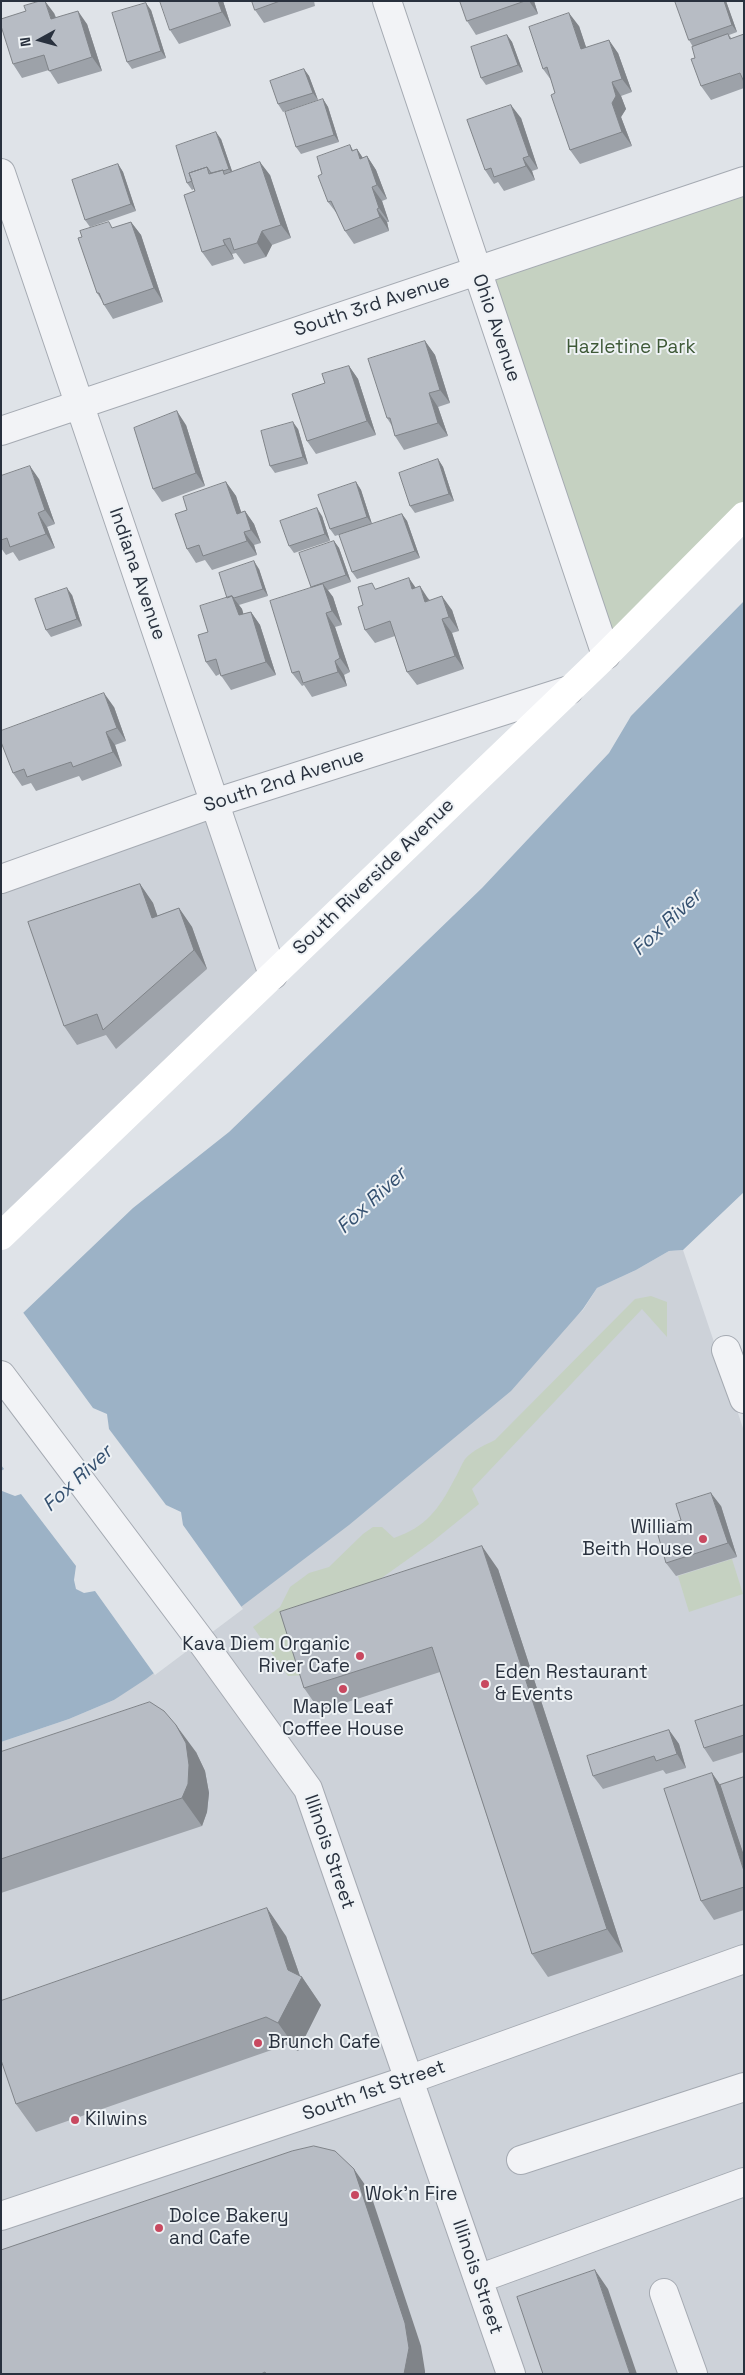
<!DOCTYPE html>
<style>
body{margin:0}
#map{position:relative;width:745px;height:2375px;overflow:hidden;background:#dfe3e8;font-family:"Space Grotesk",sans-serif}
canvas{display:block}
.frame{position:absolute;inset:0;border:2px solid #29313e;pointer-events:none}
.north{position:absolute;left:15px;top:15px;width:50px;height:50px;-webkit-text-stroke:4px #eef2f5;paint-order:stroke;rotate:263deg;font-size:14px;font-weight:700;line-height:20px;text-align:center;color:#29313e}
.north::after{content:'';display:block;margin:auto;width:18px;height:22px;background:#29313e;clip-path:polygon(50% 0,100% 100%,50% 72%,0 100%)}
</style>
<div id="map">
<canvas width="745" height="2375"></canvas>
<div class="frame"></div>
<div class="north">N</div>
</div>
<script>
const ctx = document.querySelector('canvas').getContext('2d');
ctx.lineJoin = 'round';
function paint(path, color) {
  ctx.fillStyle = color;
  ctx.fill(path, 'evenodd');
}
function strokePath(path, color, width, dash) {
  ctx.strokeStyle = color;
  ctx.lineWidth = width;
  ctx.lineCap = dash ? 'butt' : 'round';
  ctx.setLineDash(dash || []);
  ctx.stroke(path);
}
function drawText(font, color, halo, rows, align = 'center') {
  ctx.font = font + ' "Space Grotesk",sans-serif';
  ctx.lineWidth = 4;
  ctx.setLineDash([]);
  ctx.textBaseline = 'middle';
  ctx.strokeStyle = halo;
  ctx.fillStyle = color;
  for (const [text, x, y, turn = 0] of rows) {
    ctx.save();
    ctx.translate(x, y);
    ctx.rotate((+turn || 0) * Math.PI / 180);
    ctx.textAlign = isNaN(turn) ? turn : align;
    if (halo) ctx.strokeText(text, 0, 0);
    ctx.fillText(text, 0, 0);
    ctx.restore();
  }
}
paint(new Path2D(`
 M 208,811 L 264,970 L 1,1219 L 1,885 Z
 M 683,1250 L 744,1431 L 744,1950 L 415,2066 L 320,1786 L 208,1632 L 583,1310 L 597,1288 L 636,1270 L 669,1251 Z
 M 190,1645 L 305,1800 L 498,2374 L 1,2374 L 1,1742 L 69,1719 L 114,1700 Z
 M 744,1973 L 744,2374 L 523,2374 L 423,2086 Z`), '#cdd2d9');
paint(new Path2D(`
 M 744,190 L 744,504 L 610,633 L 486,274 Z
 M 651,1296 L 667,1302 L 667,1337 L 642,1309 L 472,1489 L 479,1504 L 432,1542 L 355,1597 L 308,1675 L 288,1676 L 253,1627 L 280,1607 L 290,1587 L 301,1579 L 309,1573 L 329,1567 L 363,1534 L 373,1527 L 382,1527 L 394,1538 C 426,1527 439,1509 454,1480 C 458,1474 461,1465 465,1459 C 473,1450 485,1445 495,1440 L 635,1299 Z
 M 732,1559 L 743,1594 L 689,1612 L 678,1576 Z`), '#c5d1c1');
paint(new Path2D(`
 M 744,601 L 744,1192 L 683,1250 L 669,1251 L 636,1270 L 597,1288 L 583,1309 L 511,1391 L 349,1525 L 146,1679 L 114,1700 L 69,1719 L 1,1742 L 1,1334 L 133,1208 L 229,1132 L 482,888 L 609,753 L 631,716 Z`), '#9cb2c6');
paint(new Path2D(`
 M 22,1311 L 93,1408 L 107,1414 L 109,1429 L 166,1505 L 181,1512 L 183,1525 L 243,1609 L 155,1675 L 95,1591 L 84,1593 L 76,1589 L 74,1580 L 76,1566 L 21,1494 L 15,1496 L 2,1491 L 1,1471 L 4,1469 L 1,1465 L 1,1330 Z`), '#dfe3e8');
const street = new Path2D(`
 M 387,1 L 606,655
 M 1,173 L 273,975
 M 1,431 L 744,181
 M 1,879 L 214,803 L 569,690
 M 726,1350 L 744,1399
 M 1,1375 L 204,1645 L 308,1789 L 511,2374
 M 521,2160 L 744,2087
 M 1,2216 L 408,2080 L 744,1959
 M 478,2279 L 744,2182
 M 664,2293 L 693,2374`);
strokePath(street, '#a5aab2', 30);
strokePath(street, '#f2f3f6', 28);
strokePath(new Path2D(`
 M 1,1236 L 606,655 L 744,516`), '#fff', 28);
paint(new Path2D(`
 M 223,1 L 231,26 L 179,44 L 170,30 Z
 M 252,1 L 314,1 L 315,6 L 264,23 L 255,10 Z
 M 460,1 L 534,1 L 538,14 L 476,35 L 467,21 Z
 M 675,1 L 726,1 L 737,32 L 729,35 L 732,39 L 744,34 L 744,88 L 711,100 L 701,86 L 693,47 L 689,40 Z
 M 151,10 L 166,58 L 132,69 L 127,62 Z
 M 54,13 L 56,17 L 87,24 L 102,71 L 58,84 L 49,70 L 22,78 L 13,64 Z
 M 579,26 L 586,47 L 618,53 L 632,92 L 621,96 L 626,109 L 621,117 L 632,146 L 580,164 L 570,150 L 555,93 L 551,80 L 543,69 Z
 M 507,35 L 512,42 L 523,72 L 486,85 L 481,78 Z
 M 304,69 L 309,76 L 318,100 L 283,112 L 278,104 Z
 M 323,99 L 328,107 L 339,142 L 301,154 L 296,147 Z
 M 521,118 L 538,169 L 532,171 L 535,180 L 504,191 L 498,182 L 494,184 L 485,170 Z
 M 221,139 L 232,171 L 270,175 L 291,238 L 272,245 L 266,257 L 244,264 L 236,253 L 232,254 L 234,259 L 212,266 L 202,252 L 195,191 L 194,189 L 192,190 L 187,183 Z
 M 350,145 L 353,150 L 357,149 L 363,158 L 367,156 L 376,170 L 387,199 L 382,201 L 389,222 L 387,222 L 389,231 L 354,244 L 345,231 L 338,215 L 328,202 L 322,174 Z
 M 118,164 L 123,172 L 136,211 L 90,227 L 85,220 Z
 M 131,222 L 141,235 L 163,302 L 113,319 L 104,305 L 102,301 L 97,293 L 113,228 Z
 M 425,341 L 435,355 L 450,403 L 438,407 L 448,436 L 404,450 L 395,436 L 392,426 L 387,418 Z
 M 349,366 L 358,379 L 376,435 L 316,454 L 307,441 L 325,383 Z
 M 186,425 L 205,486 L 162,502 L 153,489 Z
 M 298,429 L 308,464 L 275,473 L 270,466 Z
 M 438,459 L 443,467 L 454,501 L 415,513 L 410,506 Z
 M 1,476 L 39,479 L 55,524 L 47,527 L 55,548 L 19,561 L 13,552 L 6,555 L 1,548 Z
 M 226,482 L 236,496 L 241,512 L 245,511 L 254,524 L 261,543 L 254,545 L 257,555 L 212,570 L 205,560 L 196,563 L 187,549 L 187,510 Z
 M 356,482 L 361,490 L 372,524 L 335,536 L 330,529 Z
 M 402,514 L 407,521 L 420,558 L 357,579 L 352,572 Z
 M 322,516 L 330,541 L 294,553 L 289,546 Z
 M 334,541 L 339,548 L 351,582 L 328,590 L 333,597 L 342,625 L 335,627 L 350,672 L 344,675 L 347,686 L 312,697 L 304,685 L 302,686 L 292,673 L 312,587 Z
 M 259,569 L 268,596 L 239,605 L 242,609 L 243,614 L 251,612 L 260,625 L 276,675 L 231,690 L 220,674 L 216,676 L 206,662 L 208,632 L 227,598 Z
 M 416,588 L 430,600 L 452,610 L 459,631 L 452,633 L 464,669 L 417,685 L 407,672 L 395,636 L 375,643 L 365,630 L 363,605 L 376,589 Z
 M 72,595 L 82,626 L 51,637 L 46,630 Z
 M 114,707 L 126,741 L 115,745 L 122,766 L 82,781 L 79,776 L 36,791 L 31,783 L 22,786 L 13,773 Z
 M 140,884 L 153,903 L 157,916 L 179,908 L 192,927 L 207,969 L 116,1049 L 106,1035 L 77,1045 L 64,1026 Z
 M 721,1506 L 737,1557 L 676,1576 L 666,1563 L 681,1520 Z
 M 498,1569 L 623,1952 L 548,1977 L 532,1954 L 440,1672 L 320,1711 L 304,1688 Z
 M 744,1705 L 744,1752 L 713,1762 L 704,1748 Z
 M 669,1730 L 679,1744 L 686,1768 L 666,1774 L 663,1770 L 603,1789 L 593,1776 Z
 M 1,1752 L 196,1752 L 205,1771 L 209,1793 L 207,1812 L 202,1826 L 1,1893 Z
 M 712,1773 L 720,1785 L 744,1777 L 744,1910 L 714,1920 L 701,1901 Z
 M 286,1936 L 300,1976 L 302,1977 L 321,2005 L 298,2051 L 286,2045 L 36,2132 L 16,2104 Z`), '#9da2a9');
paint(new Path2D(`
 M 45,1 L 54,13 L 60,32 L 51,19 Z
 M 218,1 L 223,1 L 231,26 L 222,12 Z
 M 529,1 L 534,1 L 538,14 Z
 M 724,1 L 726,1 L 737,32 L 732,25 Z
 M 146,3 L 151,10 L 166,58 L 161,51 Z
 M 78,11 L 87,24 L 102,71 L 92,57 Z
 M 569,13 L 579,26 L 591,62 L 581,49 Z
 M 507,35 L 512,42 L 523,72 L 518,65 Z
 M 609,40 L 618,53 L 632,92 L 622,79 Z
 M 304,69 L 309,76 L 318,100 L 313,93 Z
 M 612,82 L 621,96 L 626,109 L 621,117 L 632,146 L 622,132 L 612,103 Z
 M 323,99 L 328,107 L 339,142 L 334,135 Z
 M 511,105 L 521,118 L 538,169 L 529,156 Z
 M 216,132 L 221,139 L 234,177 L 229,169 Z
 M 357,149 L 366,163 L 360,159 Z
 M 367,156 L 376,170 L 387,199 L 377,185 Z
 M 523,158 L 532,171 L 535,180 L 526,166 Z
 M 260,162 L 270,175 L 291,238 L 281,225 Z
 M 118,164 L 123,172 L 136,211 L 131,204 Z
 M 372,187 L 382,201 L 389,222 L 379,208 Z
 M 377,209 L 387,222 L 389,231 L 380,217 Z
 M 131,222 L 141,235 L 163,302 L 154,288 Z
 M 262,231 L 272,245 L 266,257 L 257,243 Z
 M 223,240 L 232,254 L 234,259 L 225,245 Z
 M 425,341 L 435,355 L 450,403 L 440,390 Z
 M 349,366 L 358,379 L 376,435 L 367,421 Z
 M 429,393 L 438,407 L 448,436 L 438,423 Z
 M 177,411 L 186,425 L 205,486 L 196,473 Z
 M 293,422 L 298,429 L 308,464 L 303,457 Z
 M 438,459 L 443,467 L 454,501 L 449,494 Z
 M 30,466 L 39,479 L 55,524 L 45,510 Z
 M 226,482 L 236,496 L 246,527 L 237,514 Z
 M 356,482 L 361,490 L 372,524 L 367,517 Z
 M 317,508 L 322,516 L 330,541 L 325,534 Z
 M 245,511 L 254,524 L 261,543 L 251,530 Z
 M 38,513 L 47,527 L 55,548 L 46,534 Z
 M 402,514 L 407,521 L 420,558 L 415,551 Z
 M 244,532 L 254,545 L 257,555 L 247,541 Z
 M 334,541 L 339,548 L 351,582 L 346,575 Z
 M 254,561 L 259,569 L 268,596 L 263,589 Z
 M 409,578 L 418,591 L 412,589 Z
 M 323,584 L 333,597 L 342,625 L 332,611 Z
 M 420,586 L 429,600 L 425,602 Z
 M 67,588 L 72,595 L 82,626 L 77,619 Z
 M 232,596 L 242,609 L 248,629 L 239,615 Z
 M 442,596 L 452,610 L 459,631 L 449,617 Z
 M 251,612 L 260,625 L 276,675 L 266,662 Z
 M 326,613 L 335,627 L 350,672 L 340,658 Z
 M 442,619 L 452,633 L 464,669 L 455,656 Z
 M 335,661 L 344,675 L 347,686 L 338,672 Z
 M 104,693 L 114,707 L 126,741 L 117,728 Z
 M 106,732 L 115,745 L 122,766 L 113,752 Z
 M 140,884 L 153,903 L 165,937 L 152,918 Z
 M 179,908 L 192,927 L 207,969 L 194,950 Z
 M 711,1493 L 721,1506 L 737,1557 L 728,1543 Z
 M 482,1546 L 498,1569 L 623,1952 L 607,1929 Z
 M 176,1725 L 196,1752 L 205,1771 L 209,1793 L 207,1812 L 202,1826 L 182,1798 Z
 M 669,1730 L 679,1744 L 686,1768 L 677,1754 Z
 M 712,1773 L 725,1792 L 744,1849 L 744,1871 Z
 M 267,1908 L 286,1936 L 301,1979 L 302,1977 L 321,2005 L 298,2051 L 278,2023 L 288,1970 Z
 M 354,2169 L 370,2192 L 421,2346 L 425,2371 L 425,2374 L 404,2374 Z
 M 595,2270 L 608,2289 L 637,2374 L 630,2374 Z`), '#808489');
const building = new Path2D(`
 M 40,1 L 45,1 L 51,19 L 78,11 L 92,57 L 49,71 L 44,55 L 13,64 L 1,26 L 1,19 L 26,11 L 24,6 Z
 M 160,1 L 218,1 L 222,12 L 170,30 Z
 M 252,1 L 280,1 L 255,10 Z
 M 460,1 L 525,1 L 467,21 Z
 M 675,1 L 724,1 L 732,25 L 689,40 Z
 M 146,3 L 161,51 L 127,62 L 112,13 Z
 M 569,13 L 581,49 L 609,40 L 622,79 L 612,82 L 616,96 L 612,103 L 622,132 L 570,150 L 551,95 L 555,93 L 547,67 L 543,69 L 529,27 Z
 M 728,34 L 730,39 L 744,34 L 744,82 L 740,73 L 701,86 L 691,59 L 695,58 L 692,47 Z
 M 507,35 L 518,65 L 481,78 L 471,47 Z
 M 304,69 L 313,93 L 278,104 L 270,81 Z
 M 323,99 L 334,135 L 296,147 L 285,112 Z
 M 511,105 L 529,156 L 523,158 L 526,166 L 494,177 L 491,168 L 485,170 L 467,120 Z
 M 216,132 L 229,169 L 223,171 L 223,170 L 211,173 L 207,167 L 189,173 L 192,181 L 187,183 L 176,146 Z
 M 350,145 L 352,151 L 357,149 L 360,159 L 367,156 L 377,185 L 372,187 L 379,208 L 377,209 L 380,217 L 345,231 L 331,201 L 328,202 L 318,176 L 322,174 L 317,157 Z
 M 260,162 L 281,225 L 262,231 L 257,243 L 234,250 L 230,238 L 223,240 L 225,245 L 202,252 L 184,195 L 195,191 L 189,173 L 207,167 L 209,174 L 223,170 L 224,174 Z
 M 118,164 L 131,204 L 85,220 L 72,180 Z
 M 109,222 L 112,228 L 131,222 L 154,288 L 104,305 L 99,293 L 97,293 L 78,238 L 82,237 L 80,231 Z
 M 425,341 L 440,390 L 429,393 L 438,423 L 395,436 L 390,418 L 387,418 L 368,359 Z
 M 349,366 L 367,421 L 307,441 L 292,394 L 325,383 L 322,374 Z
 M 177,411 L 196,473 L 153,489 L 134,428 Z
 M 293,422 L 303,457 L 270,466 L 261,431 Z
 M 438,459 L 449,494 L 410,506 L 399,473 Z
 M 30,466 L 45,510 L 38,513 L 46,534 L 10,547 L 7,538 L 1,540 L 1,476 Z
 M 226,482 L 237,514 L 245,511 L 251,530 L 244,532 L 247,541 L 203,556 L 199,545 L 187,549 L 175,514 L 187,510 L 183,497 Z
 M 356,482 L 367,517 L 330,529 L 318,495 Z
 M 317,508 L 325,534 L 289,546 L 280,521 Z
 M 402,514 L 415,551 L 352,572 L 339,535 Z
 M 334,541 L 346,575 L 311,587 L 299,553 Z
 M 254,561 L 263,589 L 234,598 L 232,596 L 227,598 L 219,573 Z
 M 409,578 L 412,589 L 420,586 L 425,602 L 442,596 L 449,617 L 442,619 L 455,656 L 407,672 L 390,621 L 365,630 L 358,607 L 363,605 L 358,587 L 372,583 L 375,589 Z
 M 323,584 L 332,611 L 326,613 L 340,658 L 335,661 L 338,672 L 303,683 L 299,671 L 292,673 L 270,601 Z
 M 67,588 L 77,619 L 46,630 L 35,599 Z
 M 232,596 L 239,615 L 251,612 L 266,662 L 221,676 L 216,659 L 206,662 L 198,635 L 208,632 L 200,606 Z
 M 104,693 L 117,728 L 106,732 L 113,752 L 73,767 L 71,762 L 27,777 L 24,769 L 13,773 L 1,742 L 1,731 Z
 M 140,884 L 152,918 L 179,908 L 194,950 L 103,1030 L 97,1014 L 64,1026 L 28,922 Z
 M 711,1493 L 728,1543 L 666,1563 L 656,1528 L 681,1520 L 676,1504 Z
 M 482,1546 L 607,1929 L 532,1954 L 432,1647 L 304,1688 L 280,1612 Z
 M 150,1702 L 164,1711 L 176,1725 L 186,1743 L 189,1765 L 188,1784 L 182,1798 L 1,1859 L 1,1752 Z
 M 744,1705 L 744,1735 L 704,1748 L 695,1721 Z
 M 669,1730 L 677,1754 L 656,1761 L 654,1756 L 593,1776 L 587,1756 Z
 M 712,1773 L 744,1871 L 744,1887 L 701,1901 L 664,1789 Z
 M 744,1777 L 744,1857 L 720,1785 Z
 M 267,1908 L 288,1970 L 302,1977 L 278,2023 L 266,2017 L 16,2104 L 1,2060 L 1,2001 Z
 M 314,2146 L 335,2151 L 354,2169 L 405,2323 L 409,2348 L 404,2374 L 266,2374 L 265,2372 L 261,2374 L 1,2374 L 1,2250 L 292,2151 Z
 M 595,2270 L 630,2374 L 543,2374 L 517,2297 Z`);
paint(building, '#b7bcc4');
strokePath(building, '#808489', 1);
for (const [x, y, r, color] of [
 [703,1539,5,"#c84960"],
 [360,1656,5,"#c84960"],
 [485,1684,5,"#c84960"],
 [343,1689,5,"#c84960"],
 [258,2043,5,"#c84960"],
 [75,2120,5,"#c84960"],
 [355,2195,5,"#c84960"],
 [159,2228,5,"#c84960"]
]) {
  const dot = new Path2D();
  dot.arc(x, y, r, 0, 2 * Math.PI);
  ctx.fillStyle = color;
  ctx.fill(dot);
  strokePath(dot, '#eef2f5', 2);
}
drawText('19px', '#29313e', '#eef2f5', [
 ["South 3rd Avenue",372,306,-18],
 ["Ohio Avenue",496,328,71],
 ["Indiana Avenue",137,574,71],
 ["South 2nd Avenue",284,781,-18],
 ["South Riverside Avenue",374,877,-44],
 ["Illinois Street",329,1852,71],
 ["South 1st Street",374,2091,-19],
 ["Illinois Street",477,2277,71]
]);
drawText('19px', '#3e5937', '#eef2f5', [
 ["Hazletine Park",631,348]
]);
drawText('19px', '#29313e', '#eef2f5', [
 ["William",693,1528,"right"],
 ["Beith House",693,1550,"right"],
 ["Kava Diem Organic",350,1645,"right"],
 ["River Cafe",350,1667,"right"],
 ["Eden Restaurant",495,1673],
 ["& Events",495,1695],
 ["Maple Leaf",343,1708,"center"],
 ["Coffee House",343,1730,"center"],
 ["Brunch Cafe",268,2043],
 ["Kilwins",85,2120],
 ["Wok'n Fire",365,2195],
 ["Dolce Bakery",169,2217],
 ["and Cafe",169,2239]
], 'left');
drawText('italic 20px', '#355170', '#eef2f5', [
 ["Fox River",667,923,-43],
 ["Fox River",372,1201,-43],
 ["Fox River",78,1479,-43]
]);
</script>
